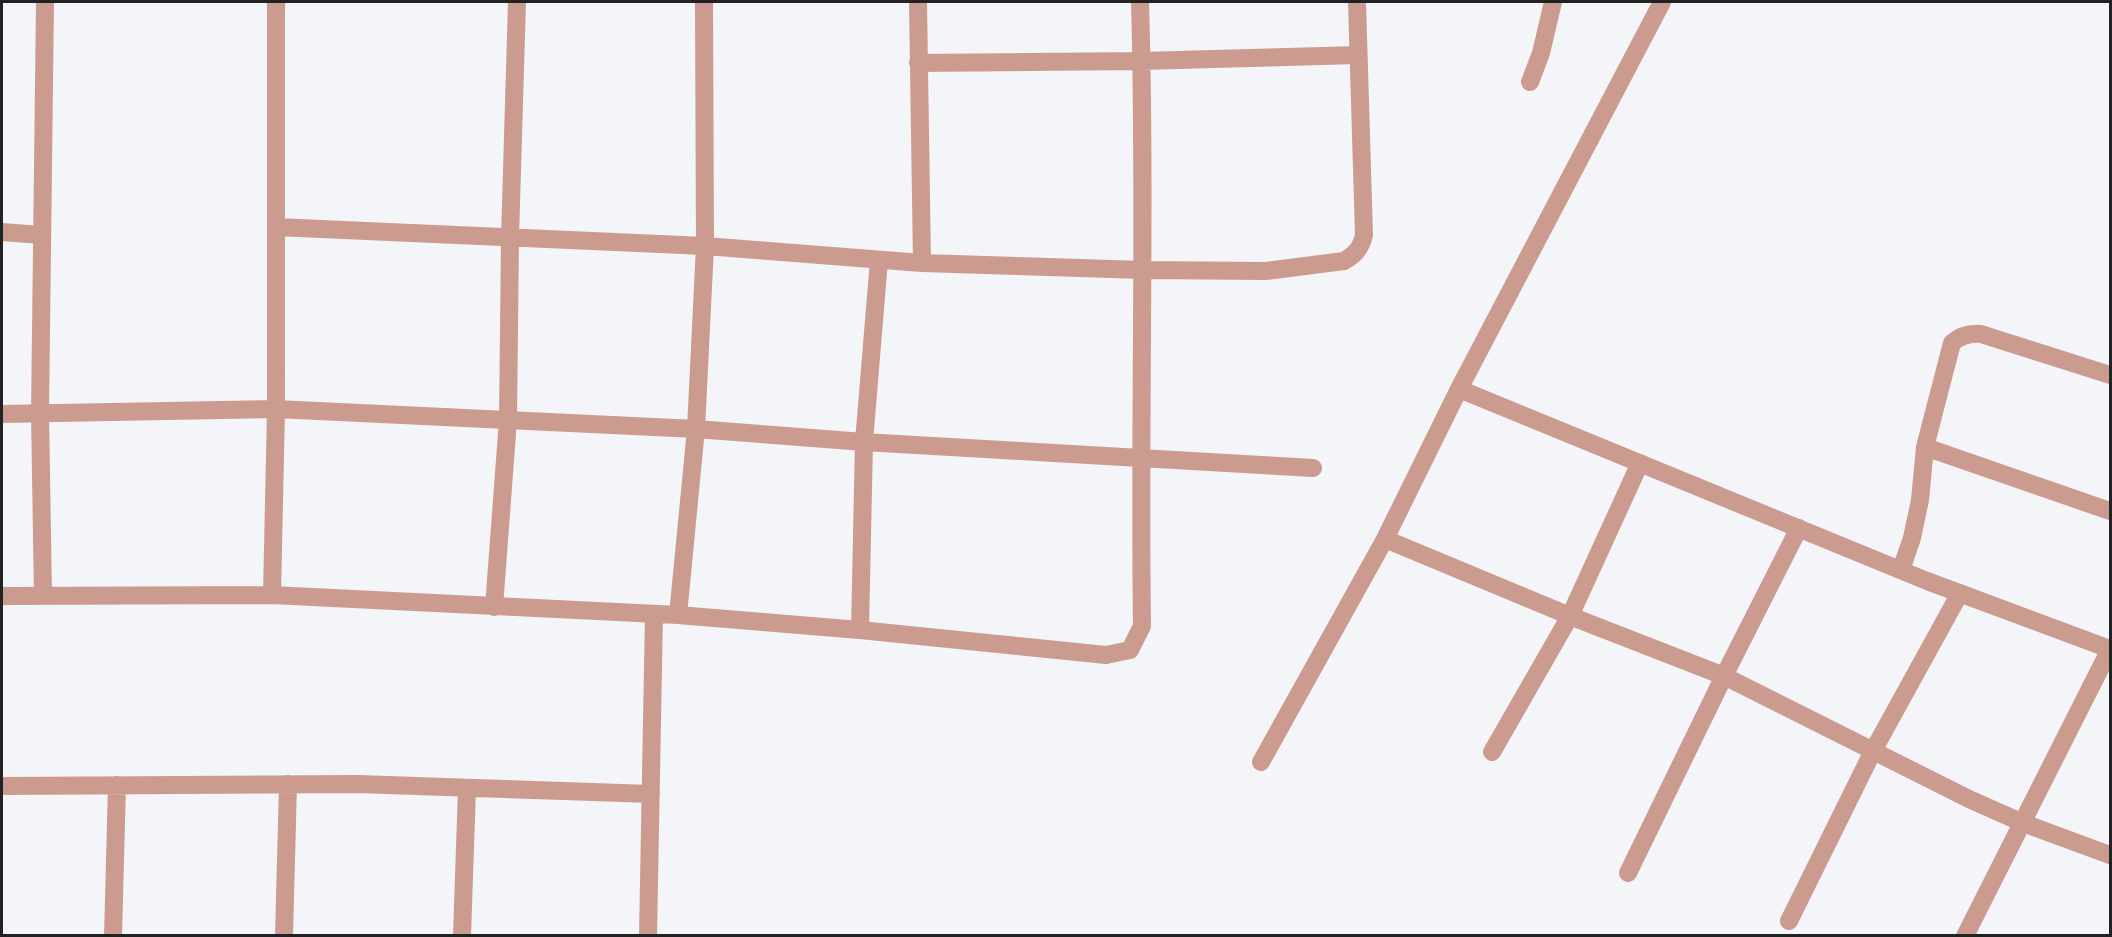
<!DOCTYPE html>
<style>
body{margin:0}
#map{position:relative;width:2112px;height:937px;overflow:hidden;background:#f3f5f8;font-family:"Source Serif 4",serif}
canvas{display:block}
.frame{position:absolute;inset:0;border:3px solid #212223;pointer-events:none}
</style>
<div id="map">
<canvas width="2112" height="937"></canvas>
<div class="frame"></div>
</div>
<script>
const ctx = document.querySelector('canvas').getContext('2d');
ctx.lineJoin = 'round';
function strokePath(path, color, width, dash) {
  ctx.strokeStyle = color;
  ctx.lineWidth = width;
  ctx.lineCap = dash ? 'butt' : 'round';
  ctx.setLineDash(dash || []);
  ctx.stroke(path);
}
strokePath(new Path2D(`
 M 918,2 L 922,263
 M 918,63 L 1142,61 L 1358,55
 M 1530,82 L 1541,53 L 1553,2
 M 276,227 L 705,246 L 922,263 L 1143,270 L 1266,271 L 1344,261 C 1355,255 1361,248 1364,235 L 1357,2
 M 2,232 L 41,235
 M 1459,389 L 1927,581 L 2110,649
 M 2,414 L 276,409 L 696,429 L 864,442 L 1313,468
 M 1925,447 L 2110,511
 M 1385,539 L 1570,616 L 1724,676 L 1969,799 L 2023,823 L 2110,855
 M 1901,570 L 1912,538 L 1920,500 L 1925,447 L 1952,343 C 1961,335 1970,333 1981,334 L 2110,375
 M 272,595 L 276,409 L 276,2
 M 2,596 L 272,595 L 678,615 L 860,630 L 1106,655 L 1130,650 L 1142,626 C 1139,418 1146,210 1140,2
 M 43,596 L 40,413 L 45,2
 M 494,607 L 508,420 L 510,238 L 517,2
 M 678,615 L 696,429 L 705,246 L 704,2
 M 860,630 L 864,442 L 879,260
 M 1492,752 L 1570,616 L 1640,463
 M 1261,762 L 1385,539 L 1459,389 L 1662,2
 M 2,786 L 358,784 L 651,794
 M 1628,873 L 1724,676 L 1799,528
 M 1789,921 L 1873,751 L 1960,593
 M 113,936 L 117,785
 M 284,936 L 288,784
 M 462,936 L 467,788
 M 648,936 L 654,614
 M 1965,936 L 2110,649`), '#cc9b8f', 18);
</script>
